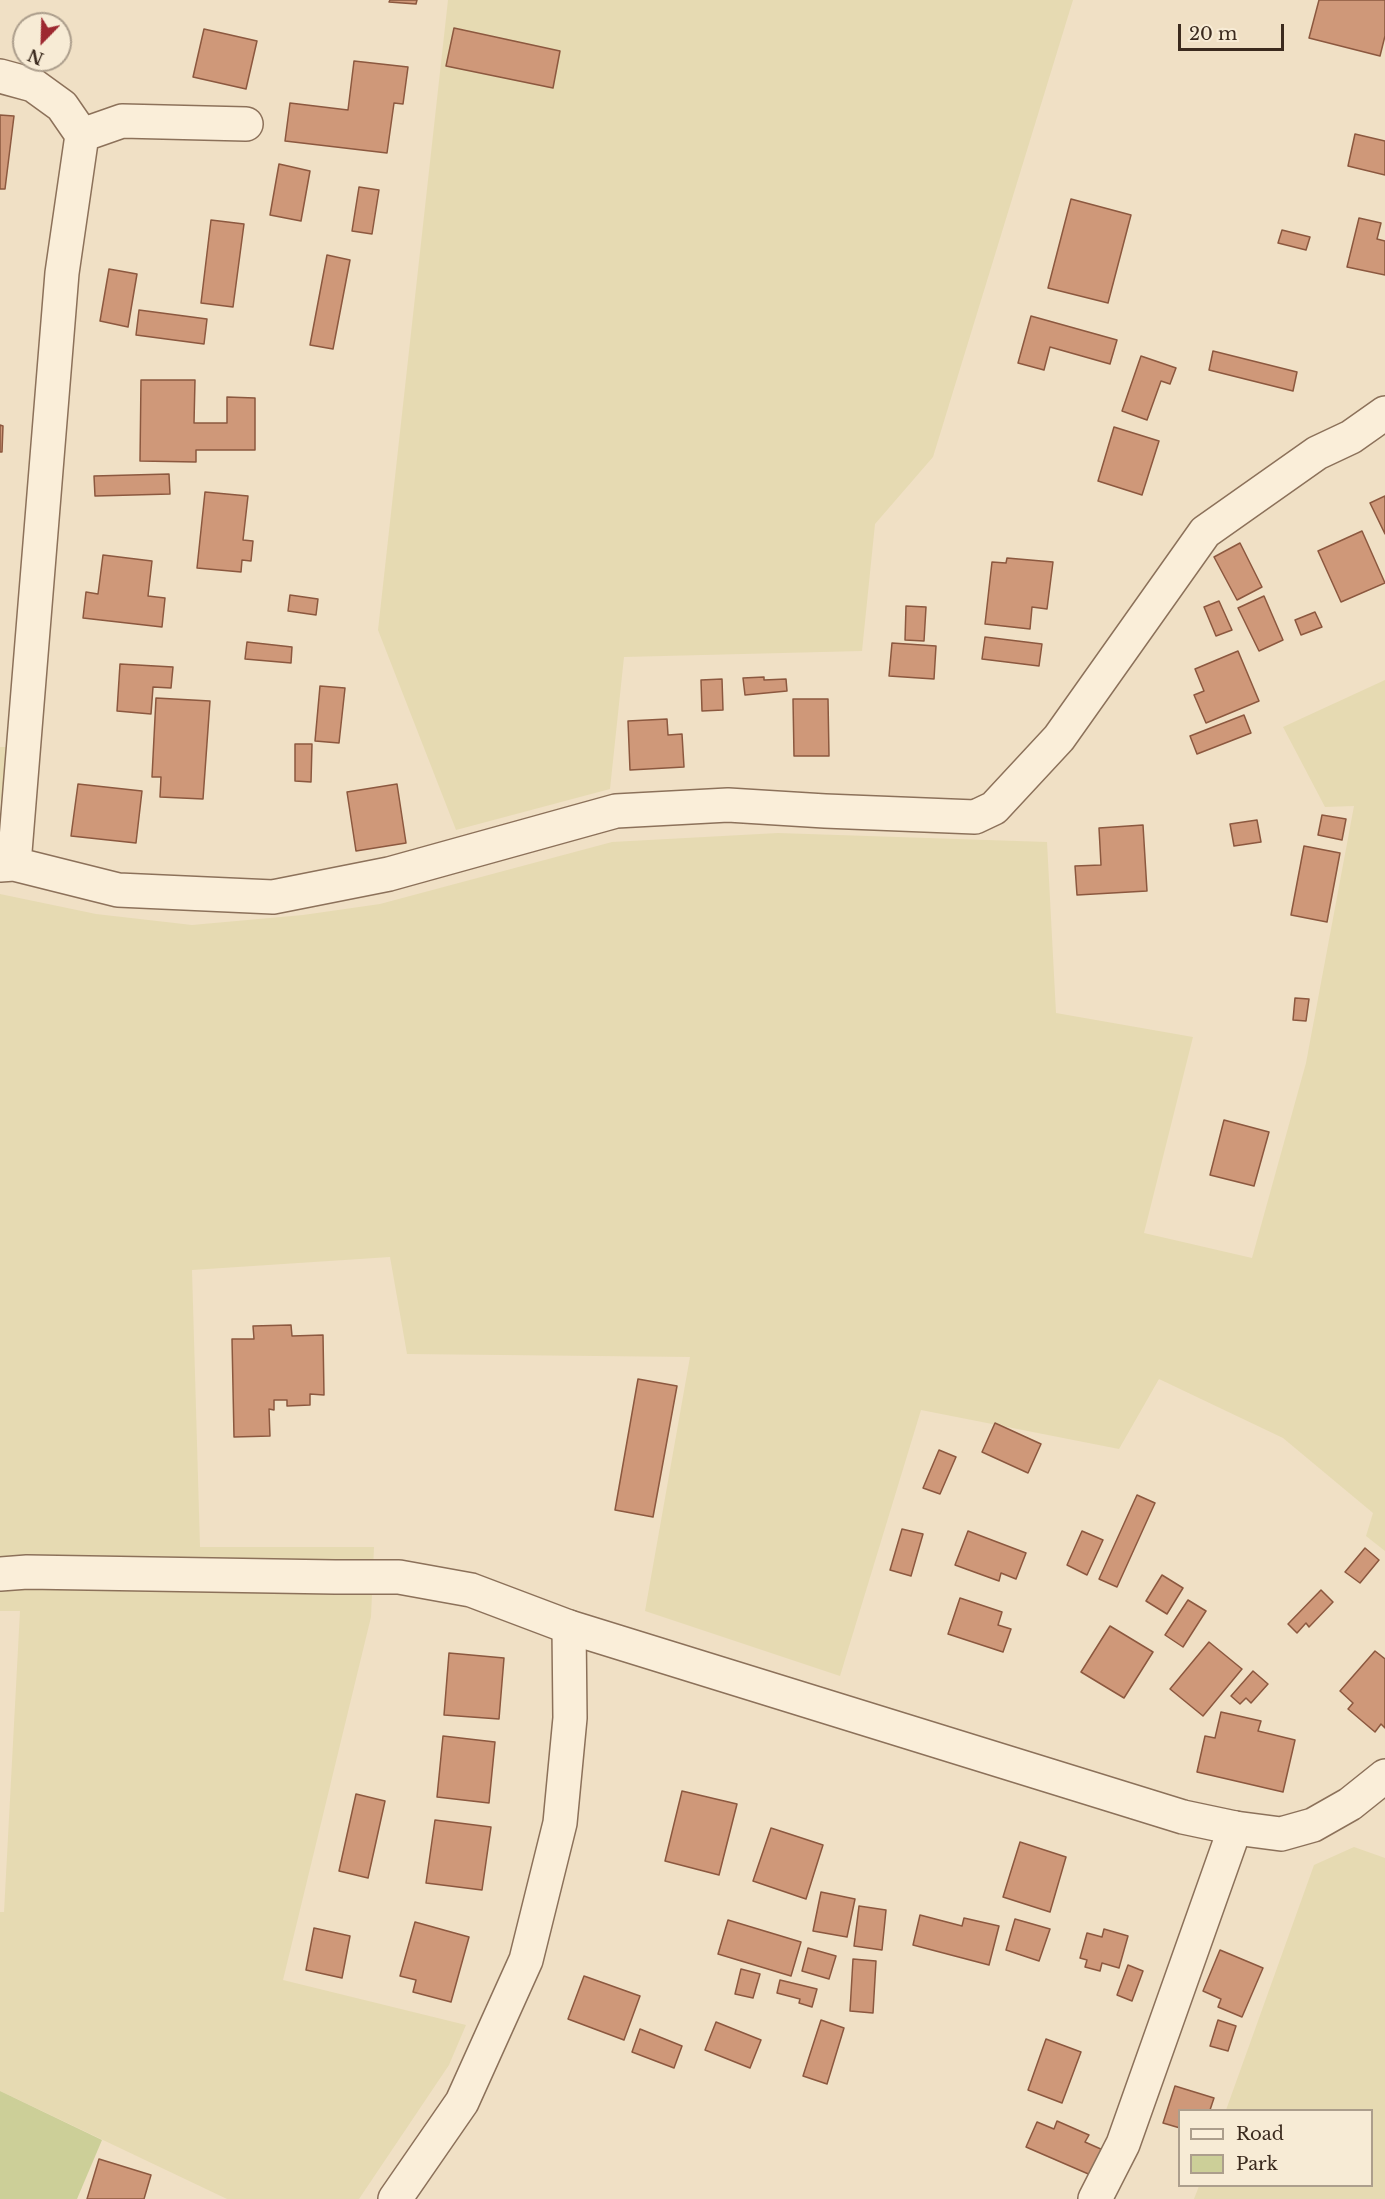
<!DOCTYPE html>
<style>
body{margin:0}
#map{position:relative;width:1385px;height:2199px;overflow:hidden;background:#f0e0c5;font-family:"Libre Baskerville",serif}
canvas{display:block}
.legend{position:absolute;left:1178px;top:2109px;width:195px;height:78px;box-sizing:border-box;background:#f7ebd5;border:2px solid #ac9e8c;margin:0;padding:8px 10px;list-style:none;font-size:18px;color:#3b2a1e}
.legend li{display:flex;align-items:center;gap:12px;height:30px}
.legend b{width:30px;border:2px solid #ac9e8c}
.north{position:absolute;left:12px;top:12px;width:60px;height:60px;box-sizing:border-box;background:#f7ebd5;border:2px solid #ac9e8c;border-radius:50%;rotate:203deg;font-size:16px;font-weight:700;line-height:24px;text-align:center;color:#3b2a1e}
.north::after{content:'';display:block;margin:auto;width:21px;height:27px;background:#9d2830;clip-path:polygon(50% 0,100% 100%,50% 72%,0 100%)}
.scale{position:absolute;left:1178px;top:24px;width:106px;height:27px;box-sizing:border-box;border:3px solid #3b2a1e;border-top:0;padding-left:8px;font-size:18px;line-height:21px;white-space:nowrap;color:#3b2a1e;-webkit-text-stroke:4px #f7ebd5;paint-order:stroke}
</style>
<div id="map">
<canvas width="1385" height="2199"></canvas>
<ul class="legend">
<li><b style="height:8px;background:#faeed9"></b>Road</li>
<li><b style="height:16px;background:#cccf98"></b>Park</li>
</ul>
<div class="north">N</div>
<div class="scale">20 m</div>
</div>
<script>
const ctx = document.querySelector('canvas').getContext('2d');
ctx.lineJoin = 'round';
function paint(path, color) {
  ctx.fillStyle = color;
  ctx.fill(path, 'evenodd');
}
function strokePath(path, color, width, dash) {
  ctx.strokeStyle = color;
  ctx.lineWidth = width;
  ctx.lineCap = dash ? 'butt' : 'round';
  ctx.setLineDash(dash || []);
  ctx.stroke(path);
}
paint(new Path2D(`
 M 448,0 L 1073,0 L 933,457 L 875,524 L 862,651 L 624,657 L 610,789 L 456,830 L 378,630 Z
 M 1385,680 L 1385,1551 L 1366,1536 L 1373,1513 L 1283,1438 L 1159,1379 L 1119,1449 L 921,1410 L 840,1676 L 645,1611 L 690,1357 L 407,1354 L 390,1257 L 192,1270 L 200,1547 L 374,1547 L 371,1617 L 283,1980 L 466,2025 L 449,2065 L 359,2199 L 227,2199 L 0,2091 L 0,1912 L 4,1912 L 20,1611 L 0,1611 L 0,894 L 96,914 L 192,925 L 303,915 L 380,904 L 612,842 L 778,833 L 1047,842 L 1056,1013 L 1193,1037 L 1144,1233 L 1252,1258 L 1306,1063 L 1354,806 L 1325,807 L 1283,727 Z
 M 0,747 L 8,747 L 0,805 Z
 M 1354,1847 L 1385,1858 L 1385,2199 L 1194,2199 L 1199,2186 L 1372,2186 L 1372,2110 L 1226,2110 L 1314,1865 Z`), '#e6dab2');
paint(new Path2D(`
 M 0,2091 L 102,2140 L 77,2199 L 0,2199 Z`), '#cccf98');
const building = new Path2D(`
 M 390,0 L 417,0 L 416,4 L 389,2 Z
 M 1319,0 L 1385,0 L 1385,36 L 1380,56 L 1309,38 Z
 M 454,28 L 560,51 L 553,88 L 446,66 Z
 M 204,29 L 257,41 L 246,89 L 193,77 Z
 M 354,61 L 408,67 L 403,104 L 394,103 L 387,153 L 285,141 L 290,103 L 348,110 Z
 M 0,115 L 14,116 L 5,189 L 0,189 Z
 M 1355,134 L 1385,141 L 1385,175 L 1348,166 Z
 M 279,164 L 310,171 L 301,221 L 270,215 Z
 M 359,187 L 379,190 L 372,234 L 352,231 Z
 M 1071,199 L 1131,215 L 1108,303 L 1048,288 Z
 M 1359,218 L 1381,223 L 1377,239 L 1385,241 L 1385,275 L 1347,267 Z
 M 211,220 L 244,224 L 233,307 L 201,303 Z
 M 1282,230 L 1310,237 L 1306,250 L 1278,243 Z
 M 327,255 L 350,260 L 333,349 L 310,345 Z
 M 109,269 L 137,274 L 128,327 L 100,321 Z
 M 139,310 L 207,319 L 204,344 L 136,335 Z
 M 1031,316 L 1117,340 L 1110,364 L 1050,347 L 1044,370 L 1018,363 Z
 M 1213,351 L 1297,372 L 1293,391 L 1209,370 Z
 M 1141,356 L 1176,368 L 1170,384 L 1161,381 L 1147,420 L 1122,411 Z
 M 141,380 L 195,380 L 194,423 L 227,423 L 227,397 L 255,398 L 255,450 L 196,450 L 196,462 L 140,461 Z
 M 0,425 L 3,426 L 2,452 L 0,452 Z
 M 1114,427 L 1159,441 L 1142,495 L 1098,481 Z
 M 169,474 L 170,494 L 95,496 L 94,476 Z
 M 205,492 L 248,496 L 243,540 L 253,541 L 251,561 L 242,560 L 241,572 L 197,568 Z
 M 1385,496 L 1385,534 L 1370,503 Z
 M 1362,531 L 1385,583 L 1341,602 L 1318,551 Z
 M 1240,543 L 1262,587 L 1237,600 L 1214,557 Z
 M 103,555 L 152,561 L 148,596 L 165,598 L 162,627 L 83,618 L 86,592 L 98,594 Z
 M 1007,558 L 1053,562 L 1047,609 L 1032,607 L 1030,629 L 985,624 L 992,562 L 1006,563 Z
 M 290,595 L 318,599 L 316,615 L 288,611 Z
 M 1264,596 L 1283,640 L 1259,651 L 1238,608 Z
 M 1219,601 L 1232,630 L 1216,636 L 1204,607 Z
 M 906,606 L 926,607 L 924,641 L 905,640 Z
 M 1315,612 L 1322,627 L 1301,635 L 1295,620 Z
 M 985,637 L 1042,644 L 1039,666 L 982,659 Z
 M 247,642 L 292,647 L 291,663 L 245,659 Z
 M 892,643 L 936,646 L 934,679 L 889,676 Z
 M 1238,651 L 1259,701 L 1206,723 L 1194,695 L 1204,691 L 1195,669 Z
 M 120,664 L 173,667 L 171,688 L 153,687 L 151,714 L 117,711 Z
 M 764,677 L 764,680 L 786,679 L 787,691 L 745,695 L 743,678 Z
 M 722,679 L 723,710 L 702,711 L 701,680 Z
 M 320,686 L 345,688 L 339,743 L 315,741 Z
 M 156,698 L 210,701 L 203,799 L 160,797 L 161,777 L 152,777 Z
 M 793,699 L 828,699 L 829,756 L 794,756 Z
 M 1244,715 L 1251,733 L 1197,754 L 1190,736 Z
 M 667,719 L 668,735 L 682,734 L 684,767 L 630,770 L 628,721 Z
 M 295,744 L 312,744 L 311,782 L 295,781 Z
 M 78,784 L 142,791 L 136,843 L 71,836 Z
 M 397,784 L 406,843 L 356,851 L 347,792 Z
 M 1322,815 L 1346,819 L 1342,840 L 1318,835 Z
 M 1257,820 L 1261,842 L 1234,846 L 1230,824 Z
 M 1143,825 L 1147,891 L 1077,895 L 1075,866 L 1101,865 L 1099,828 Z
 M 1304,846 L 1340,853 L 1327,922 L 1291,915 Z
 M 1295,998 L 1309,999 L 1306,1021 L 1293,1020 Z
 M 1224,1120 L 1269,1132 L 1254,1186 L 1210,1175 Z
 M 291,1325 L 292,1336 L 323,1335 L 324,1395 L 310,1394 L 310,1405 L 287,1406 L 287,1400 L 274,1400 L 274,1410 L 269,1409 L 270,1436 L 234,1437 L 232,1339 L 254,1339 L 253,1326 Z
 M 638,1379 L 677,1386 L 653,1517 L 615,1510 Z
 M 995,1423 L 1041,1444 L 1028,1473 L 982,1452 Z
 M 939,1450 L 956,1457 L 940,1494 L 923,1488 Z
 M 1137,1495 L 1155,1503 L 1117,1587 L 1099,1579 Z
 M 902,1529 L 923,1534 L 911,1576 L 890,1570 Z
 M 968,1531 L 1026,1553 L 1016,1579 L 1001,1573 L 999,1581 L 955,1565 Z
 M 1082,1531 L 1103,1540 L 1087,1575 L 1067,1565 Z
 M 1365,1548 L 1379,1560 L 1360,1583 L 1345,1572 Z
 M 1162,1575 L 1183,1588 L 1167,1614 L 1146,1601 Z
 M 1321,1590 L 1333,1602 L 1309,1627 L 1306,1623 L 1297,1633 L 1288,1624 Z
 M 960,1598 L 1002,1612 L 998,1625 L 1011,1629 L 1003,1652 L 948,1634 Z
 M 1188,1600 L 1206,1611 L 1183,1647 L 1165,1635 Z
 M 1110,1626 L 1153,1652 L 1124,1698 L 1081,1672 Z
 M 1209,1642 L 1242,1669 L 1203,1716 L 1170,1689 Z
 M 1375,1651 L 1385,1659 L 1385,1728 L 1381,1724 L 1375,1732 L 1348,1709 L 1353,1703 L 1340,1691 Z
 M 449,1653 L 504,1658 L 499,1719 L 444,1715 Z
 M 1253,1671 L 1268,1684 L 1251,1703 L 1246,1698 L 1240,1704 L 1231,1696 Z
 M 1221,1712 L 1261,1721 L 1258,1731 L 1295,1740 L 1283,1792 L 1197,1772 L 1205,1736 L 1215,1738 Z
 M 443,1736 L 495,1742 L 489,1803 L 437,1797 Z
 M 682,1791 L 737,1804 L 719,1875 L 665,1861 Z
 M 356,1794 L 385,1801 L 368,1878 L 339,1871 Z
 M 435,1820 L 491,1827 L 482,1890 L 426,1883 Z
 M 771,1828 L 823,1845 L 806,1899 L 753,1881 Z
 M 1020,1842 L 1066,1857 L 1050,1912 L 1003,1897 Z
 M 821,1892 L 855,1899 L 847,1937 L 813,1931 Z
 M 859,1906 L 886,1910 L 882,1950 L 854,1946 Z
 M 920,1915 L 962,1926 L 964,1918 L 999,1926 L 989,1965 L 913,1945 Z
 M 1015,1919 L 1050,1929 L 1039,1961 L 1006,1950 Z
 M 728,1920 L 801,1942 L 791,1976 L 718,1954 Z
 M 415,1922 L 469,1937 L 451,2002 L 413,1992 L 416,1980 L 400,1976 Z
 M 314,1928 L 350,1936 L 342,1978 L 306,1970 Z
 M 1104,1929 L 1128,1936 L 1119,1968 L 1102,1963 L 1100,1971 L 1085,1967 L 1087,1960 L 1080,1958 L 1087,1933 L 1102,1937 Z
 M 808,1948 L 836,1956 L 829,1979 L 802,1971 Z
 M 1220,1950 L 1263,1968 L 1242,2017 L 1218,2007 L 1221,1999 L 1203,1991 Z
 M 853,1959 L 876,1961 L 873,2013 L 850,2011 Z
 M 1128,1965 L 1143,1971 L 1132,2001 L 1117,1995 Z
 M 741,1969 L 760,1974 L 753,1998 L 735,1994 Z
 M 584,1976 L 640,1996 L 624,2040 L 568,2019 Z
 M 780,1980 L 817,1989 L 812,2007 L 799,2003 L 800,1999 L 777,1993 Z
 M 821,2020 L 844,2028 L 827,2084 L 803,2076 Z
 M 1218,2020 L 1236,2026 L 1228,2051 L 1210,2046 Z
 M 716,2022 L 761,2040 L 750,2068 L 705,2050 Z
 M 640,2029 L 682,2046 L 674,2068 L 632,2052 Z
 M 1046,2039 L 1081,2052 L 1062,2103 L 1028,2090 Z
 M 1175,2086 L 1214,2098 L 1210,2110 L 1180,2110 L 1180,2128 L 1163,2123 Z
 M 1057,2121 L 1089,2135 L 1085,2142 L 1103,2150 L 1093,2176 L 1026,2147 L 1037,2122 L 1054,2129 Z
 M 99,2159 L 151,2175 L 144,2199 L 87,2199 Z`);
paint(building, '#cf9879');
strokePath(building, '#8c583f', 1.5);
const minor = new Path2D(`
 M 0,76 L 33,85 L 62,106 L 82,135 L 62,273 L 14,864
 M 82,135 L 122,121 L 246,124
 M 0,865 L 14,864 L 118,890 L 273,897 L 389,874 L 616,811 L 728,805 L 825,811 L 975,817 L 994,808 L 1059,738 L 1205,532 L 1317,453 L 1351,437 L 1385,413
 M 395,2199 L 462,2102 L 526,1960 L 560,1823 L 570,1718 L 569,1627
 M 1095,2199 L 1123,2144 L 1235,1828`);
const tertiary = new Path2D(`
 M 0,1574 L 27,1572 L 335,1577 L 399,1577 L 471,1590 L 569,1627 L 1183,1817 L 1235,1828 L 1281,1834 L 1313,1825 L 1350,1804 L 1385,1776`);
strokePath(minor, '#8c715a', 36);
strokePath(tertiary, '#8c715a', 36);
strokePath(minor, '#faeed9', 33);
strokePath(tertiary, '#faeed9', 33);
</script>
